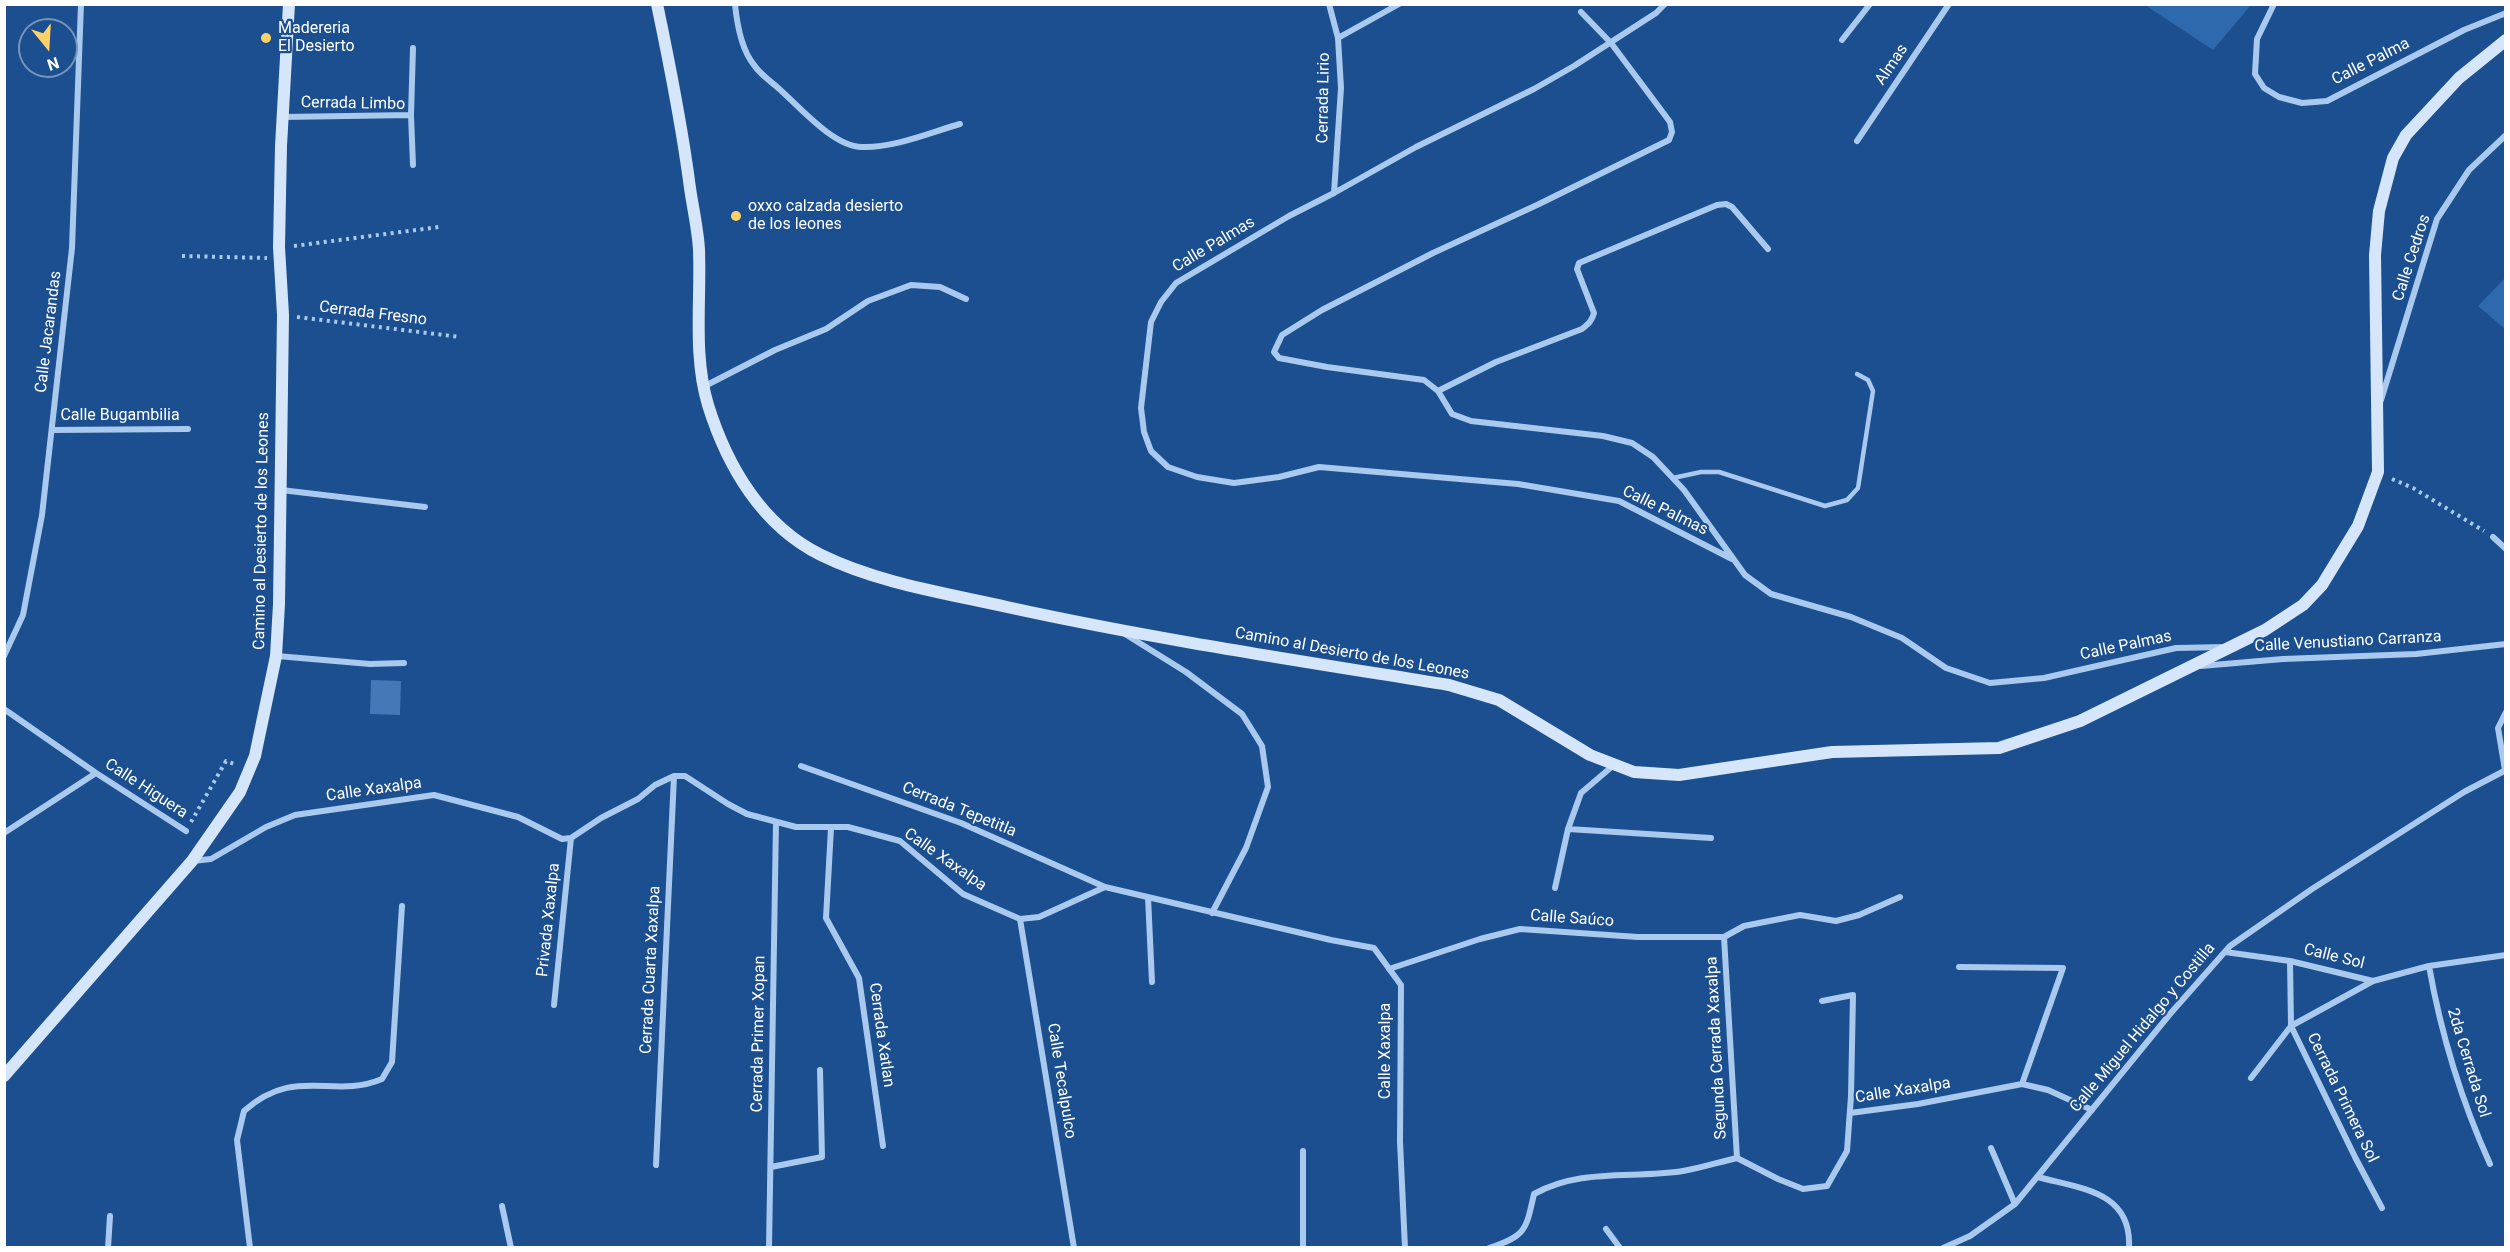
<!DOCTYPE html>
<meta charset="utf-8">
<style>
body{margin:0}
#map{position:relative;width:2510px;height:1252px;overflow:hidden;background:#1b4f8f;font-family:Roboto,sans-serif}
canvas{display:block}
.frame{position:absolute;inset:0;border:6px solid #fff;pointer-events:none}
.north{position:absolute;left:18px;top:18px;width:60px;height:60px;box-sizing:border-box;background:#1b4f8f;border:2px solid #7695bc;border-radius:50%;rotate:162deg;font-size:16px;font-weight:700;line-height:24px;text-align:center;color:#fff}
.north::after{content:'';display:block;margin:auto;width:21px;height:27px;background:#ffd166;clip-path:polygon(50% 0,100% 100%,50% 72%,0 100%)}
</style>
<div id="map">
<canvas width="2510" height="1252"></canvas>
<div class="frame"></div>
<div class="north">N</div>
</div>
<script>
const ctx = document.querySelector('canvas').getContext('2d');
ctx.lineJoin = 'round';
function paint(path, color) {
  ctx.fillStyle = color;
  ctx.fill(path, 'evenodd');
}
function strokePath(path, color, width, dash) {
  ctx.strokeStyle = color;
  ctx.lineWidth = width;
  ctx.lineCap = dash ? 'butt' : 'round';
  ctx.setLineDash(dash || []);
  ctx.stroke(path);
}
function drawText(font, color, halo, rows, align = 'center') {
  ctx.font = font + ' Roboto,sans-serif';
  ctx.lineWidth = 4.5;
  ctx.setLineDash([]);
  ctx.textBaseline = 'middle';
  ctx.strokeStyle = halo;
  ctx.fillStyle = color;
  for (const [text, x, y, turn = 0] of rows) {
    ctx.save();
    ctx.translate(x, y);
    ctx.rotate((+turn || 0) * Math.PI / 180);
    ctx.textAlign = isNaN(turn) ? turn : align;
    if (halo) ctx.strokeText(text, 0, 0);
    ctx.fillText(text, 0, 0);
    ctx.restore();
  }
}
paint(new Path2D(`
 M 2145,5 L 2251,5 L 2213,50 Z
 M 2505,278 L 2505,329 L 2478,306 Z`), '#2e69ad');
paint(new Path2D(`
 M 371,680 L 401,681 L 400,715 L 370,714 Z`), '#4478b7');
strokePath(new Path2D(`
 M 294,246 L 439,227
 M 182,256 L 267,258
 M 297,317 L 460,337
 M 2392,479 L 2413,488 L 2484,531
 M 191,822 L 226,761 L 237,765`), '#a9c9ee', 4, [3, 4.5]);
strokePath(new Path2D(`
 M 1673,478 L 1701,472 L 1719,472 L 1825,506 L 1847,500 L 1858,488 L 1873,391 L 1868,380 L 1857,374`), '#a9c9ee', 4.5);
strokePath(new Path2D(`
 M 735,4 C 737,25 741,49 754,65 C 760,74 769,80 777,87 C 798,105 833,147 862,147 C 894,148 929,133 960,124
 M 1329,4 L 1338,38 L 1341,88 L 1334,193
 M 1665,4 L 1656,13 L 1574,66 L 1534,89 L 1416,147 L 1334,193 L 1289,216 L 1176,283 L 1161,302 L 1151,322 L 1141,408 L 1144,432 L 1151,451 L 1168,467 L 1197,477 L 1234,483 L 1279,477 L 1319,467 L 1518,484 L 1619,501 L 1732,559
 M 2274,4 L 2257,39 L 2255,74 L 2264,88 L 2279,97 L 2302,103 L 2327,101 L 2464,30 L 2506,13
 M 1581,12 L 1611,43 L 1670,122 L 1672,132 L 1669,140 L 1537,205 L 1433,253 L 1322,310 L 1282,335 L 1274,352 L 1279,358 L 1327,367 L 1424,380 L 1438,391 L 1452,414 L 1471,421 L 1603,436 L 1632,443 L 1653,457 L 1684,490 L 1745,575 L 1771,594 L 1851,617 L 1902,638 L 1946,668 L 1990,683 L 2044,678 L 2176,648 L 2225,647
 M 1338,38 L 1399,4
 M 1842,40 L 1870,4
 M 413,48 L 411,115 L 413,165
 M 283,117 L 411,115
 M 1857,141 L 1949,4
 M 703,387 L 775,350 L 826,329 L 868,301 L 911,285 L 940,287 L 966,299
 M 1438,391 L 1496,362 L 1582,329 C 1588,324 1592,321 1594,313 L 1577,269 L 1579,263 L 1717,205 L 1726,204 L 1732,207 L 1768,249
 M 2381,400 L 2437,219 L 2469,170 L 2506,135
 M 52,430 L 188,429
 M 281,490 L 425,507
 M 2493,537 L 2506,549
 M 1125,634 L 1186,672 L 1242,714 L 1262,746 L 1268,787 L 1246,848 L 1212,913
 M 4,656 L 23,615 L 42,515 L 72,248 L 81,4
 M 277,656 L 370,664 L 404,663
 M 2201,666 L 2283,659 L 2416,654 L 2506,644
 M 4,709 L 96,773 L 186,831
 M 801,766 L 961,823 L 1105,887 L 1331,940 L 1374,948 L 1401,985 L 1400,1142 L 1405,1248
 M 2505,770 L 2498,728 L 2506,712
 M 831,828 L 826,918 L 859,978 L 883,1146
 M 1568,829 L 1711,838
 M 4,833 L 96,773
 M 193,861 L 211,859 L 266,827 L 295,815 L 434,795 L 518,817 L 562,839 L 571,838 L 601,818 L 638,799 L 655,785 L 674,776 L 685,776 L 728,804 L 747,814 L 796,827 L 848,827 L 900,841 L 963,894 L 1020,919 L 1039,917 L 1105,887
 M 1555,888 L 1568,829 L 1581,793 L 1615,764
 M 1148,897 L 1152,982
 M 1020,919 L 1074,1248
 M 1724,937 L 1737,1158
 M 2225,952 L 2290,961 L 2373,981 L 2429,966 L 2506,955
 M 2290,961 L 2291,1026 L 2356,1159 L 2382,1208
 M 2429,966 C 2441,1034 2462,1102 2490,1164
 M 1959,967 L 2063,968 L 2022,1084
 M 1389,969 L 1480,939 L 1520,929 L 1638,937 L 1724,937 L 1744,926 L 1800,915 L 1836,921 L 1859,915 L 1900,897
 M 554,1005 L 571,838
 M 2251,1078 L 2291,1026 L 2373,981
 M 1850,1113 L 1918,1104 L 2022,1084 L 2048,1090 L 2092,1110
 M 1991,1148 L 2015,1204
 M 656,1165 L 674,776
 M 771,1167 L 822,1157 L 820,1070
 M 2038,1177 C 2081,1189 2132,1191 2129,1248
 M 502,1206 L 511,1248
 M 1606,1229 L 1620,1248
 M 108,1248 L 110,1216
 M 250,1248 L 237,1140 L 244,1111 C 296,1065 332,1100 382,1079 L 392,1062 L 402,906
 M 769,1248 L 776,822
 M 1303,1248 L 1303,1151
 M 1489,1248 C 1526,1236 1526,1230 1534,1194 C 1581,1168 1631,1179 1683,1171 C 1701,1168 1719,1162 1737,1158 L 1778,1179 L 1803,1189 L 1827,1186 L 1847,1151 L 1851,1096 L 1853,995 L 1822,1001
 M 1943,1248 L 1970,1236 L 2015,1204 L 2170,1014 L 2230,946 L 2312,889 L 2464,792 L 2506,770`), '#a9c9ee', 6);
strokePath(new Path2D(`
 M 657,4 C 670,66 682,126 690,188 C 693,209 698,230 699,250 C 701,302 693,355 708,405 C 727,466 762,526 821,555 C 878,583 945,593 1007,607 C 1153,639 1301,661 1449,685 L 1499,700 L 1590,755 L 1634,772 L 1679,775 L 1832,752 L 1999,748 L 2080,721 L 2265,630 L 2303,605 L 2322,585 L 2358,526 L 2378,472 L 2375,255 L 2379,211 L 2393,158 L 2406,135 L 2459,78 L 2506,40
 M 4,1076 L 192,861 L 240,792 L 255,756 L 276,656 L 279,604 L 283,315 L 279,247 L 281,146 L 289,4`), '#d6e6fa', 12);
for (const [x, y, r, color] of [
 [266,38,6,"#ffd166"],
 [736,216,6,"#ffd166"]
]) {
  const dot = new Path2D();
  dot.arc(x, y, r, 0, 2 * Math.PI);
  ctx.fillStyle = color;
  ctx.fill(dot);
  strokePath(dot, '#1b4f8f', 2);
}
drawText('16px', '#fff', '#1b4f8f', [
 ["Madereria",278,29],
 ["El Desierto",278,47],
 ["oxxo calzada desierto",748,207],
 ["de los leones",748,225]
], 'left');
drawText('16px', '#fff', '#1b4f8f', [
 ["Calle Palma",2371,62,-27],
 ["Almas",1892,65,-56],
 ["Cerrada Lirio",1324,98,-89],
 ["Cerrada Limbo",353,104,1],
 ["Calle Palmas",1214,245,-31],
 ["Calle Cedros",2412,258,-72],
 ["Cerrada Fresno",373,314,7],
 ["Calle Jacarandas",49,332,-83],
 ["Calle Bugambilia",120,416],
 ["Calle Palmas",1665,511,26],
 ["Camino al Desierto de los Leones",262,531,-89],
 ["Calle Venustiano Carranza",2348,642,-3],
 ["Calle Palmas",2126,646,-12],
 ["Camino al Desierto de los Leones",1352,654,10],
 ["Calle Higuera",146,789,33],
 ["Calle Xaxalpa",374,790,-8],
 ["Cerrada Tepetitla",959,810,22],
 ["Calle Xaxalpa",945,860,35],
 ["Calle Saúco",1572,919,4],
 ["Privada Xaxalpa",549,920,-84],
 ["Calle Sol",2334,957,14],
 ["Cerrada Cuarta Xaxalpa",651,970,-87],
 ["Calle Miguel Hidalgo y Costilla",2143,1028,-50],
 ["Cerrada Primer Xopan",759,1034,-89],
 ["Cerrada Xatlan",881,1035,82],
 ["Segunda Cerrada Xaxalpa",1717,1048,-93],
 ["Calle Xaxalpa",1386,1051,-90],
 ["2da Cerrada Sol",2468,1063,73],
 ["Calle Tecalpulco",1061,1081,81],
 ["Calle Xaxalpa",1903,1091,-9],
 ["Cerrada Primera Sol",2342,1098,64]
]);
</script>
